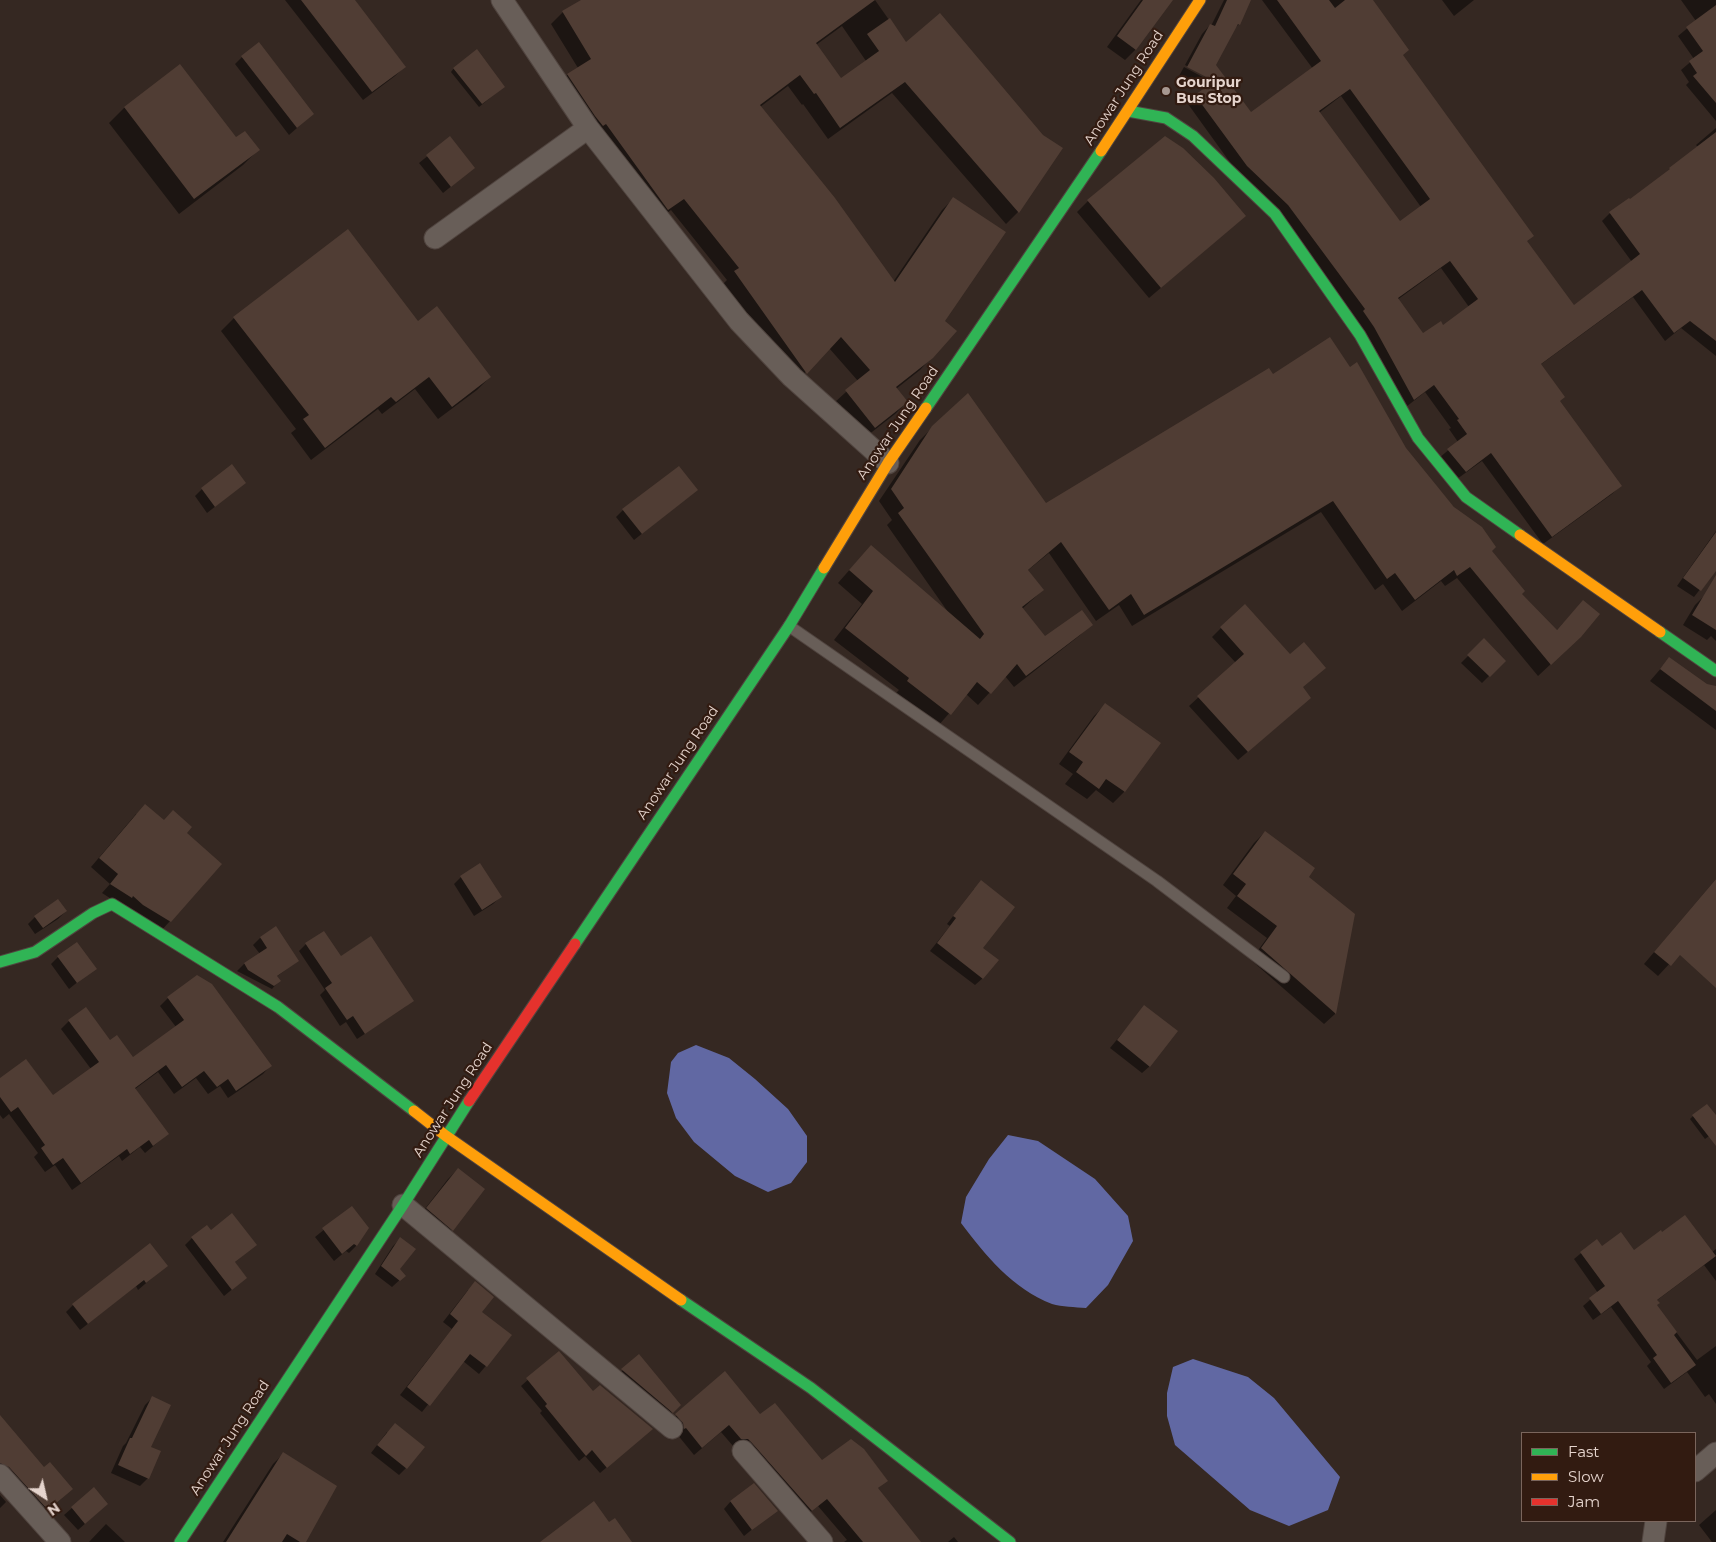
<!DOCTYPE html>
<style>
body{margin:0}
#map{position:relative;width:1716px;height:1542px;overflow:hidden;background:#352822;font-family:Montserrat,sans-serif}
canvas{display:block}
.legend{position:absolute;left:1521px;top:1432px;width:175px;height:90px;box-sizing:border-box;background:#321b11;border:1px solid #7a655c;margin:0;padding:6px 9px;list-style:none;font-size:15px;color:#e5d4cd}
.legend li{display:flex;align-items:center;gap:10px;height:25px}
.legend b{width:25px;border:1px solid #7a655c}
.north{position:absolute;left:20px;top:1472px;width:50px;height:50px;-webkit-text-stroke:4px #321b11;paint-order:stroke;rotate:145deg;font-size:14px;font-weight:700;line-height:20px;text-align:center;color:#e5d4cd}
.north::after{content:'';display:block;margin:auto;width:18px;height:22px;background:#e5d4cd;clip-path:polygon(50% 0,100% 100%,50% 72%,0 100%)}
</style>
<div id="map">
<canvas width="1716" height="1542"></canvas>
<ul class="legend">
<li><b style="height:6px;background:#30b455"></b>Fast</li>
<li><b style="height:6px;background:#ff9f0a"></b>Slow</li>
<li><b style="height:6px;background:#e5322d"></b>Jam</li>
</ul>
<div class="north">N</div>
</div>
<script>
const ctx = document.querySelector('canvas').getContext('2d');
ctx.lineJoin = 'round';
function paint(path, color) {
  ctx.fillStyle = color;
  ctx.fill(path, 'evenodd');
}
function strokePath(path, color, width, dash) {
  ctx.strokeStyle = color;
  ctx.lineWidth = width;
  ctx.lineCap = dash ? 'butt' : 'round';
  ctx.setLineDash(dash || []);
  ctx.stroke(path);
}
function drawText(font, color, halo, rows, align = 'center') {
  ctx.font = font + ' Montserrat,sans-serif';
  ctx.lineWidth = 4.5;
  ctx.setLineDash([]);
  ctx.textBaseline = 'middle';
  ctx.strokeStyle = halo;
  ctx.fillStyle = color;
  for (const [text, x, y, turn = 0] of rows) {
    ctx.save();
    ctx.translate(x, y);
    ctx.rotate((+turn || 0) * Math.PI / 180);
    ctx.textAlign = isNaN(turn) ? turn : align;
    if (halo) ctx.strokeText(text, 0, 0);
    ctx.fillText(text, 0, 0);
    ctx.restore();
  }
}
paint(new Path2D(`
 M 696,1045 L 729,1058 L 755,1079 L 788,1109 L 807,1136 L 807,1162 L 791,1183 L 768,1192 L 735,1176 L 694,1142 L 676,1118 L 667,1093 L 671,1062 L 678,1053 Z
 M 1008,1135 L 1038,1141 L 1095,1179 L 1128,1216 L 1133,1241 L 1108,1285 L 1086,1308 C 1075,1307 1062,1307 1052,1304 C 1013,1289 985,1255 961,1223 L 966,1197 L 989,1159 Z
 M 1193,1359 L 1248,1377 L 1274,1398 L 1340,1477 L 1328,1510 L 1289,1526 L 1250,1510 L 1175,1445 L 1167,1416 L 1167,1393 L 1173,1367 Z`), '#6168a3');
paint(new Path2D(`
 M 285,0 L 353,0 L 405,66 L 395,76 L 363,100 Z
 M 583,0 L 875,0 L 906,44 L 1061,149 L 1018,212 L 1006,224 L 892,93 L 828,139 L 803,104 L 802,105 L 788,86 L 760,107 L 893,282 L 942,210 L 954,198 L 943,321 L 932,357 L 920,370 L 896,389 L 907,402 L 895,414 L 863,439 L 834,403 L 858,381 L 829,348 L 794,384 L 723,284 L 727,280 L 671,210 L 656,221 L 556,87 L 567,75 L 578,68 L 551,24 L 563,12 ZM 842,26 L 866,61 L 841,79 L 816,45 Z
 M 1141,0 L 1171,0 L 1136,49 L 1125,60 L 1107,47 Z
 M 1224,0 L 1250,0 L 1239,24 L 1235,28 L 1215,65 L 1250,114 L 1313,69 L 1262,0 L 1372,0 L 1402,55 L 1526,242 L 1573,307 L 1632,262 L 1602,221 L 1610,213 L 1630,201 L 1661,177 L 1698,147 L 1696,145 L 1716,128 L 1716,356 L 1681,328 L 1665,341 L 1633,297 L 1540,365 L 1558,401 L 1620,486 L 1612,494 L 1543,544 L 1482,461 L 1457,479 L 1439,458 L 1458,442 L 1449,429 L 1451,428 L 1425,392 L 1406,407 L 1188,104 L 1205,89 L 1179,76 L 1184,67 L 1212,82 L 1212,79 L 1185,65 L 1202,34 L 1210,25 L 1211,26 ZM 1341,96 L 1421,207 L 1400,223 L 1319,113 ZM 1441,268 L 1469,307 L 1443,326 L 1423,335 L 1397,300 Z
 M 1442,0 L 1474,0 L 1454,16 Z
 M 1681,0 L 1716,0 L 1716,121 L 1686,85 L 1689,82 L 1681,70 L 1694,59 L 1678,36 L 1696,21 Z
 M 242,57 L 313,114 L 289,135 L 235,64 Z
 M 180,66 L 236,139 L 258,150 L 243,165 L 179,214 L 109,123 L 124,108 Z
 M 454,68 L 500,90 L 479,107 L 451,72 Z
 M 450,138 L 474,168 L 443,193 L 419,163 Z
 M 1165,138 L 1245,216 L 1149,298 L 1077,212 L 1088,201 Z
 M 234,318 L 418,323 L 490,377 L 477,390 L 438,419 L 415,389 L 382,414 L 378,409 L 311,460 L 291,433 L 296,429 L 221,331 Z
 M 1273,376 L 1405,449 L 1491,551 L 1520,594 L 1556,631 L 1583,601 L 1568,648 L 1538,676 L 1457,578 L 1445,586 L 1441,581 L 1402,611 L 1383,584 L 1375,590 L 1321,512 L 1132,626 L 1119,605 L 1096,621 L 1049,553 L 1027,571 L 1043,590 L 1022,609 L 1045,638 L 1091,625 L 1079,636 L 1014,687 L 1005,676 L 978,705 L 966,694 L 938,726 L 896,693 L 899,690 L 834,640 L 862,604 L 838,583 L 860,558 L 948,612 L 887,525 L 892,520 L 879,501 L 920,440 L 933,427 L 1046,504 Z
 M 245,483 L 207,513 L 195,496 L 202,489 Z
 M 697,490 L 634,540 L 616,517 L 623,510 Z
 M 1716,531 L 1716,569 L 1694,597 L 1677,586 Z
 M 1705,595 L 1716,602 L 1716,641 L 1711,636 L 1707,640 L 1683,625 L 1695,605 Z
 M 1221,628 L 1302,688 L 1300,707 L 1238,760 L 1189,706 L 1236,663 L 1212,637 Z
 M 1484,640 L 1504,661 L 1482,683 L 1461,663 Z
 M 1669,659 L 1707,685 L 1716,688 L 1716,730 L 1650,681 Z
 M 1106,704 L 1159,744 L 1124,792 L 1113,803 L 1096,790 L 1087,799 L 1065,784 L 1073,774 L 1059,764 L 1094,716 Z
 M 136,814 L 164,821 L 185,834 L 170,921 L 161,931 L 102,893 L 110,884 L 91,867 Z
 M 1265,832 L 1307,877 L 1353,914 L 1335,1014 L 1324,1024 L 1251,960 L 1267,938 L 1227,908 L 1236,896 L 1223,885 L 1254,843 Z
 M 461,877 L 500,897 L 493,904 L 474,916 L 454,884 Z
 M 1716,879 L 1716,964 L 1686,946 L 1658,976 L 1644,964 Z
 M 974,889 L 982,948 L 983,978 L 975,985 L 930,951 L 950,926 L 947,924 Z
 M 66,911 L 58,919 L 35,934 L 28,924 L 35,917 Z
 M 260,938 L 298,961 L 276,977 L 279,981 L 272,989 L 237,971 L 244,964 L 260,954 L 253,945 Z
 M 306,944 L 341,958 L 412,1001 L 405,1007 L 357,1039 L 346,1022 L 340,1026 L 320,995 L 325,990 L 299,951 Z
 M 58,957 L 95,968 L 69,989 L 51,964 Z
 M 168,998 L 270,1066 L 263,1074 L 228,1098 L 220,1086 L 208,1094 L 196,1078 L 174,1094 L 158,1072 L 135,1089 L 168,1134 L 145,1153 L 140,1147 L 122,1161 L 119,1156 L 72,1190 L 55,1165 L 45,1172 L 34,1157 L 38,1153 L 9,1114 L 3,1119 L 0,1115 L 0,1080 L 52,1097 L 91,1069 L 61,1029 L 69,1021 L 110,1042 L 133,1058 L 176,1027 L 160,1006 Z
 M 1144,1007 L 1150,1066 L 1142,1073 L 1110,1048 Z
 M 1693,1116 L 1716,1117 L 1716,1131 L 1705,1139 L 1690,1119 Z
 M 458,1169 L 452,1230 L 442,1240 L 417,1219 L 448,1179 Z
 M 351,1208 L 367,1228 L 356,1246 L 349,1253 L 346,1251 L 334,1261 L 315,1237 Z
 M 210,1232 L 255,1245 L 234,1263 L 246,1278 L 224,1296 L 185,1245 L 192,1238 Z
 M 400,1239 L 399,1269 L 404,1276 L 392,1287 L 375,1274 L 393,1246 Z
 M 1597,1240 L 1602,1248 L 1634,1252 L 1712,1252 L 1716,1249 L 1716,1281 L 1704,1265 L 1656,1301 L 1656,1305 L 1697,1360 L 1716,1346 L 1716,1404 L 1709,1394 L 1705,1397 L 1687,1372 L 1664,1389 L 1647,1366 L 1651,1362 L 1611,1307 L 1593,1320 L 1583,1306 L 1598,1293 L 1574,1259 Z
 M 166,1266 L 138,1290 L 136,1286 L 80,1330 L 66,1312 L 73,1305 Z
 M 468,1290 L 481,1312 L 511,1336 L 479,1374 L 463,1361 L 422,1412 L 400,1395 L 452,1329 L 443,1322 Z
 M 559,1352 L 593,1393 L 645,1435 L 600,1473 L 585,1456 L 579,1461 L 540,1413 L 542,1411 L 521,1386 Z
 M 639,1356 L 672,1413 L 665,1419 L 615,1377 Z
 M 725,1373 L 760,1416 L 822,1462 L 886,1481 L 877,1489 L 919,1542 L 844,1542 L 847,1540 L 818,1506 L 803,1518 L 739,1447 L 733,1446 L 721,1432 L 694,1455 L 668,1423 Z
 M 152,1398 L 148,1478 L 140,1486 L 111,1473 L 123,1446 L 126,1443 L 145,1405 Z
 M 0,1421 L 62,1498 L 38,1519 L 0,1476 Z
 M 387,1432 L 406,1468 L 399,1475 L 371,1453 Z
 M 283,1454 L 305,1542 L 223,1542 L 273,1464 Z
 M 0,1495 L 6,1502 L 0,1508 Z
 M 731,1501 L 776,1510 L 744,1536 L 724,1509 Z
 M 107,1504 L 78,1530 L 64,1515 L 72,1508 Z
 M 1716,1510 L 1716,1542 L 1712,1542 L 1699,1525 Z
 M 106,1524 L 125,1542 L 89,1542 Z
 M 954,1537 L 958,1542 L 948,1542 Z`), '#0007');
paint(new Path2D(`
 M 301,0 L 355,0 L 406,67 L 372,92 Z
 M 581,0 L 875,0 L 816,43 L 841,78 L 879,51 L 867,34 L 890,18 L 906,42 L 940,13 L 1043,135 L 1063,148 L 1019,213 L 905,82 L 840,128 L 816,93 L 814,94 L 800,75 L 760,105 L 835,198 L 895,282 L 953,197 L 1006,232 L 945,321 L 957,331 L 933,358 L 896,387 L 908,402 L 875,428 L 845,390 L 870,370 L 841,337 L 807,374 L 734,271 L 739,268 L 684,199 L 668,210 L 606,124 L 603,126 L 595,116 L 567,74 L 591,59 L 562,11 Z
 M 1143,0 L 1173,0 L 1136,50 L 1117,36 Z
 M 1227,0 L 1251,0 L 1240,25 L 1238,24 L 1216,65 L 1251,112 L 1321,61 L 1277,0 L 1329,0 L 1335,8 L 1345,0 L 1373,0 L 1409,50 L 1403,55 L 1534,236 L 1527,241 L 1574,305 L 1640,254 L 1609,212 L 1629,198 L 1630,199 L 1670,169 L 1669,168 L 1716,132 L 1716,341 L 1690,321 L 1674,333 L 1642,290 L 1541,364 L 1565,397 L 1560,401 L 1622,486 L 1552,537 L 1491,453 L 1466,472 L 1447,449 L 1467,434 L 1457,420 L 1459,419 L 1434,385 L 1414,400 L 1374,327 L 1363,311 L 1365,309 L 1288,205 L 1247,166 L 1195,95 L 1214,81 L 1187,67 L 1210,24 L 1215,26 ZM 1350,89 L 1430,199 L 1400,221 L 1319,111 ZM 1450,261 L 1478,299 L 1443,325 L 1441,321 L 1423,333 L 1398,298 Z
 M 1716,5 L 1716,103 L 1693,76 L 1697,73 L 1689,61 L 1703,51 L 1686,27 Z
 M 259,42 L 314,114 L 297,128 L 241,56 Z
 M 477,49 L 505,87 L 482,104 L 453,68 Z
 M 180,64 L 236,137 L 245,131 L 260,150 L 194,199 L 124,107 Z
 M 450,136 L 475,168 L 451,187 L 426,155 Z
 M 1165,136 L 1183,148 L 1214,178 L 1246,216 L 1161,288 L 1087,200 Z
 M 348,229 L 418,321 L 437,306 L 491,377 L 452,407 L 429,377 L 396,402 L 391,397 L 325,448 L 303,419 L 309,415 L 233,317 Z
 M 1330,337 L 1350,367 L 1357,362 L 1406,448 L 1454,507 L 1482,527 L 1496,547 L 1492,551 L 1525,591 L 1522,594 L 1557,630 L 1583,600 L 1600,614 L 1581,637 L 1551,665 L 1470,567 L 1457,576 L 1454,570 L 1415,600 L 1395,573 L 1387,579 L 1333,501 L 1144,615 L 1131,594 L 1109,610 L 1061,542 L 1028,570 L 1044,590 L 1022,607 L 1045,636 L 1082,610 L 1093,625 L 1026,676 L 1017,664 L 991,694 L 977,682 L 951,715 L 907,681 L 909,678 L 845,628 L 873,591 L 849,570 L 871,545 L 980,639 L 984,634 L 898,513 L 904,508 L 891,489 L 932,426 L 968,393 L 1046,503 L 1269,368 L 1273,374 Z
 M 232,464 L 246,483 L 215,507 L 201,488 Z
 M 679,466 L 698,490 L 642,534 L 622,509 Z
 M 1716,532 L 1716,571 L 1701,591 L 1683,578 Z
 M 1716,575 L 1716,630 L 1692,615 Z
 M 1245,604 L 1290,654 L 1304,642 L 1326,668 L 1303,687 L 1311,698 L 1248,752 L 1197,696 L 1244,654 L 1220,627 Z
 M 1484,638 L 1506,661 L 1490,677 L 1467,655 Z
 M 1669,657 L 1707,684 L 1716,686 L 1716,711 L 1660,669 Z
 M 1105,703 L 1161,743 L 1125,792 L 1106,779 L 1099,789 L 1076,772 L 1083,762 L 1069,752 Z
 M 145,804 L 164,820 L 173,810 L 192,827 L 187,833 L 222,864 L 171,922 L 143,905 L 133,896 L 132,898 L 110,884 L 118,874 L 99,858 Z
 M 1265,831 L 1315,868 L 1309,877 L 1355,914 L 1336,1014 L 1261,948 L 1277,926 L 1237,896 L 1246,884 L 1233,874 Z
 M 480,863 L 502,897 L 482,910 L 460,876 Z
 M 1716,879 L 1716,988 L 1680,955 L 1671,966 L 1654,952 Z
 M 981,880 L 1015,907 L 983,948 L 999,960 L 983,979 L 937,943 L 956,918 L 953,916 Z
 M 58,899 L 67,911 L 43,928 L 34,916 Z
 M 276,926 L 299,961 L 277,976 L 281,981 L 274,986 L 248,970 L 244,963 L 267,948 L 260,937 Z
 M 324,931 L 341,956 L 371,936 L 414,1001 L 365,1034 L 353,1016 L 347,1020 L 325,988 L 332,983 L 305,943 Z
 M 77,942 L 97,969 L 77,983 L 57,956 Z
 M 197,975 L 212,984 L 272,1066 L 236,1091 L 228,1079 L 217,1087 L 204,1071 L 182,1087 L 166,1065 L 135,1088 L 169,1134 L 153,1146 L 149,1140 L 130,1154 L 127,1149 L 81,1183 L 63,1158 L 53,1165 L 41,1148 L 45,1145 L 18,1107 L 11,1112 L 0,1097 L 0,1078 L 26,1059 L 53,1095 L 99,1062 L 68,1020 L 86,1007 L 110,1040 L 117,1035 L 133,1057 L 184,1020 L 167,997 Z
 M 1144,1005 L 1178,1031 L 1150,1067 L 1117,1040 Z
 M 1707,1104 L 1716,1115 L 1716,1146 L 1692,1115 Z
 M 458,1168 L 485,1189 L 453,1231 L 426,1208 Z
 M 352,1206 L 369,1228 L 357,1246 L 354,1244 L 342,1254 L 322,1228 Z
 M 232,1213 L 257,1245 L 235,1262 L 247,1278 L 232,1290 L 191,1237 L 207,1225 L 211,1230 Z
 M 1685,1215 L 1716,1256 L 1657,1300 L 1660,1303 L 1657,1305 L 1677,1332 L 1674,1335 L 1696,1365 L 1671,1383 L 1653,1358 L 1657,1355 L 1618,1301 L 1601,1314 L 1589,1298 L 1605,1286 L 1580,1252 L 1597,1239 L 1602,1246 L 1621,1232 L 1634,1250 L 1661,1230 L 1662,1232 Z
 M 400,1237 L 416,1249 L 400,1269 L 406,1276 L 400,1281 L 381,1266 Z
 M 150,1243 L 168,1266 L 146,1283 L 144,1280 L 88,1324 L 72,1304 Z
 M 475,1281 L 494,1297 L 482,1312 L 512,1335 L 487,1367 L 470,1354 L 430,1406 L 407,1387 L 458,1321 L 450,1314 Z
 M 559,1351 L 593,1391 L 600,1385 L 601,1386 L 653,1429 L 607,1468 L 592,1450 L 586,1456 L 545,1406 L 547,1404 L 526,1378 Z
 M 639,1354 L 681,1405 L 673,1413 L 621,1369 Z
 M 725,1371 L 760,1414 L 775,1403 L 822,1460 L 851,1439 L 864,1449 L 888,1481 L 878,1488 L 921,1542 L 863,1542 L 827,1499 L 812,1511 L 752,1443 L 748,1439 L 741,1439 L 729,1425 L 702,1448 L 686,1428 L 684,1429 L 683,1423 L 675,1414 Z
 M 152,1396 L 171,1405 L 151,1447 L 161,1451 L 149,1479 L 118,1465 L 130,1438 L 132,1438 Z
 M 0,1415 L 44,1467 L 50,1462 L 73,1489 L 48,1510 L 9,1467 L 0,1463 Z
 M 395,1423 L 425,1447 L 407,1469 L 377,1445 Z
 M 283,1452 L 337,1486 L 306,1542 L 300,1542 L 287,1534 L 282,1542 L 226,1542 Z
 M 754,1483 L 778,1511 L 752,1530 L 730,1501 Z
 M 94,1487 L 108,1504 L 85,1524 L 71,1507 Z
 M 594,1501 L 609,1522 L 615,1518 L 632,1542 L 540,1542 Z`), '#503d34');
const lane = new Path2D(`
 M 789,626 L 1157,881 L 1284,977`);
const street = new Path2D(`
 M 502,0 L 588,128 L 739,321 L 792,377 L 888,463
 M 435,238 L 588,128
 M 403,1205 L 672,1428
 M 743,1451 L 822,1542
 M 1695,1471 L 1716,1453
 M 0,1475 L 60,1542
 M 1653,1542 L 1656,1521`);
const fast = new Path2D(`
 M 1128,111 L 1166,118 L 1193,136 L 1275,214 L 1360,335 L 1418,438 L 1466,497 L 1520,535
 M 926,408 L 1101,151
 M 1660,632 L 1716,671
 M 575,944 L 789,626 L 824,568
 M 0,962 L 35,952 L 93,913 L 112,904 L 278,1007 L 414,1111
 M 681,1300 L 811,1388 L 1010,1542
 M 180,1542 L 403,1205 L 469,1101`);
const slow = new Path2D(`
 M 1101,151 L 1200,0
 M 1520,535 L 1660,632
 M 824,568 L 888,463 L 926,408
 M 414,1111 L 446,1136 L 681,1300`);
const jam = new Path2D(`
 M 469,1101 L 575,944`);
strokePath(lane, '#50443f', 13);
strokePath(street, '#50443f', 23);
strokePath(fast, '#50443f', 13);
strokePath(slow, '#50443f', 13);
strokePath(jam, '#50443f', 13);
strokePath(lane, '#685e58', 11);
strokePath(street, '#685e58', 21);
strokePath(fast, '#30b455', 11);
strokePath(slow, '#ff9f0a', 11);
strokePath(jam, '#e5322d', 11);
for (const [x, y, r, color] of [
 [1166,91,5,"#a79891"]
]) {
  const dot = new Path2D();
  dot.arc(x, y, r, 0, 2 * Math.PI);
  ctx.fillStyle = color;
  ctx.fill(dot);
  strokePath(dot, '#321b11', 2);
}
drawText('bold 14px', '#e5d4cd', '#321b11', [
 ["Gouripur",1176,83],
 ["Bus Stop",1176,99]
], 'left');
drawText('14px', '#e5d4cd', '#321b11', [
 ["Anowar Jung Road",1124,88,-57],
 ["Anowar Jung Road",898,423,-56],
 ["Anowar Jung Road",678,763,-56],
 ["Anowar Jung Road",453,1100,-57],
 ["Anowar Jung Road",230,1438,-57]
]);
</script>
